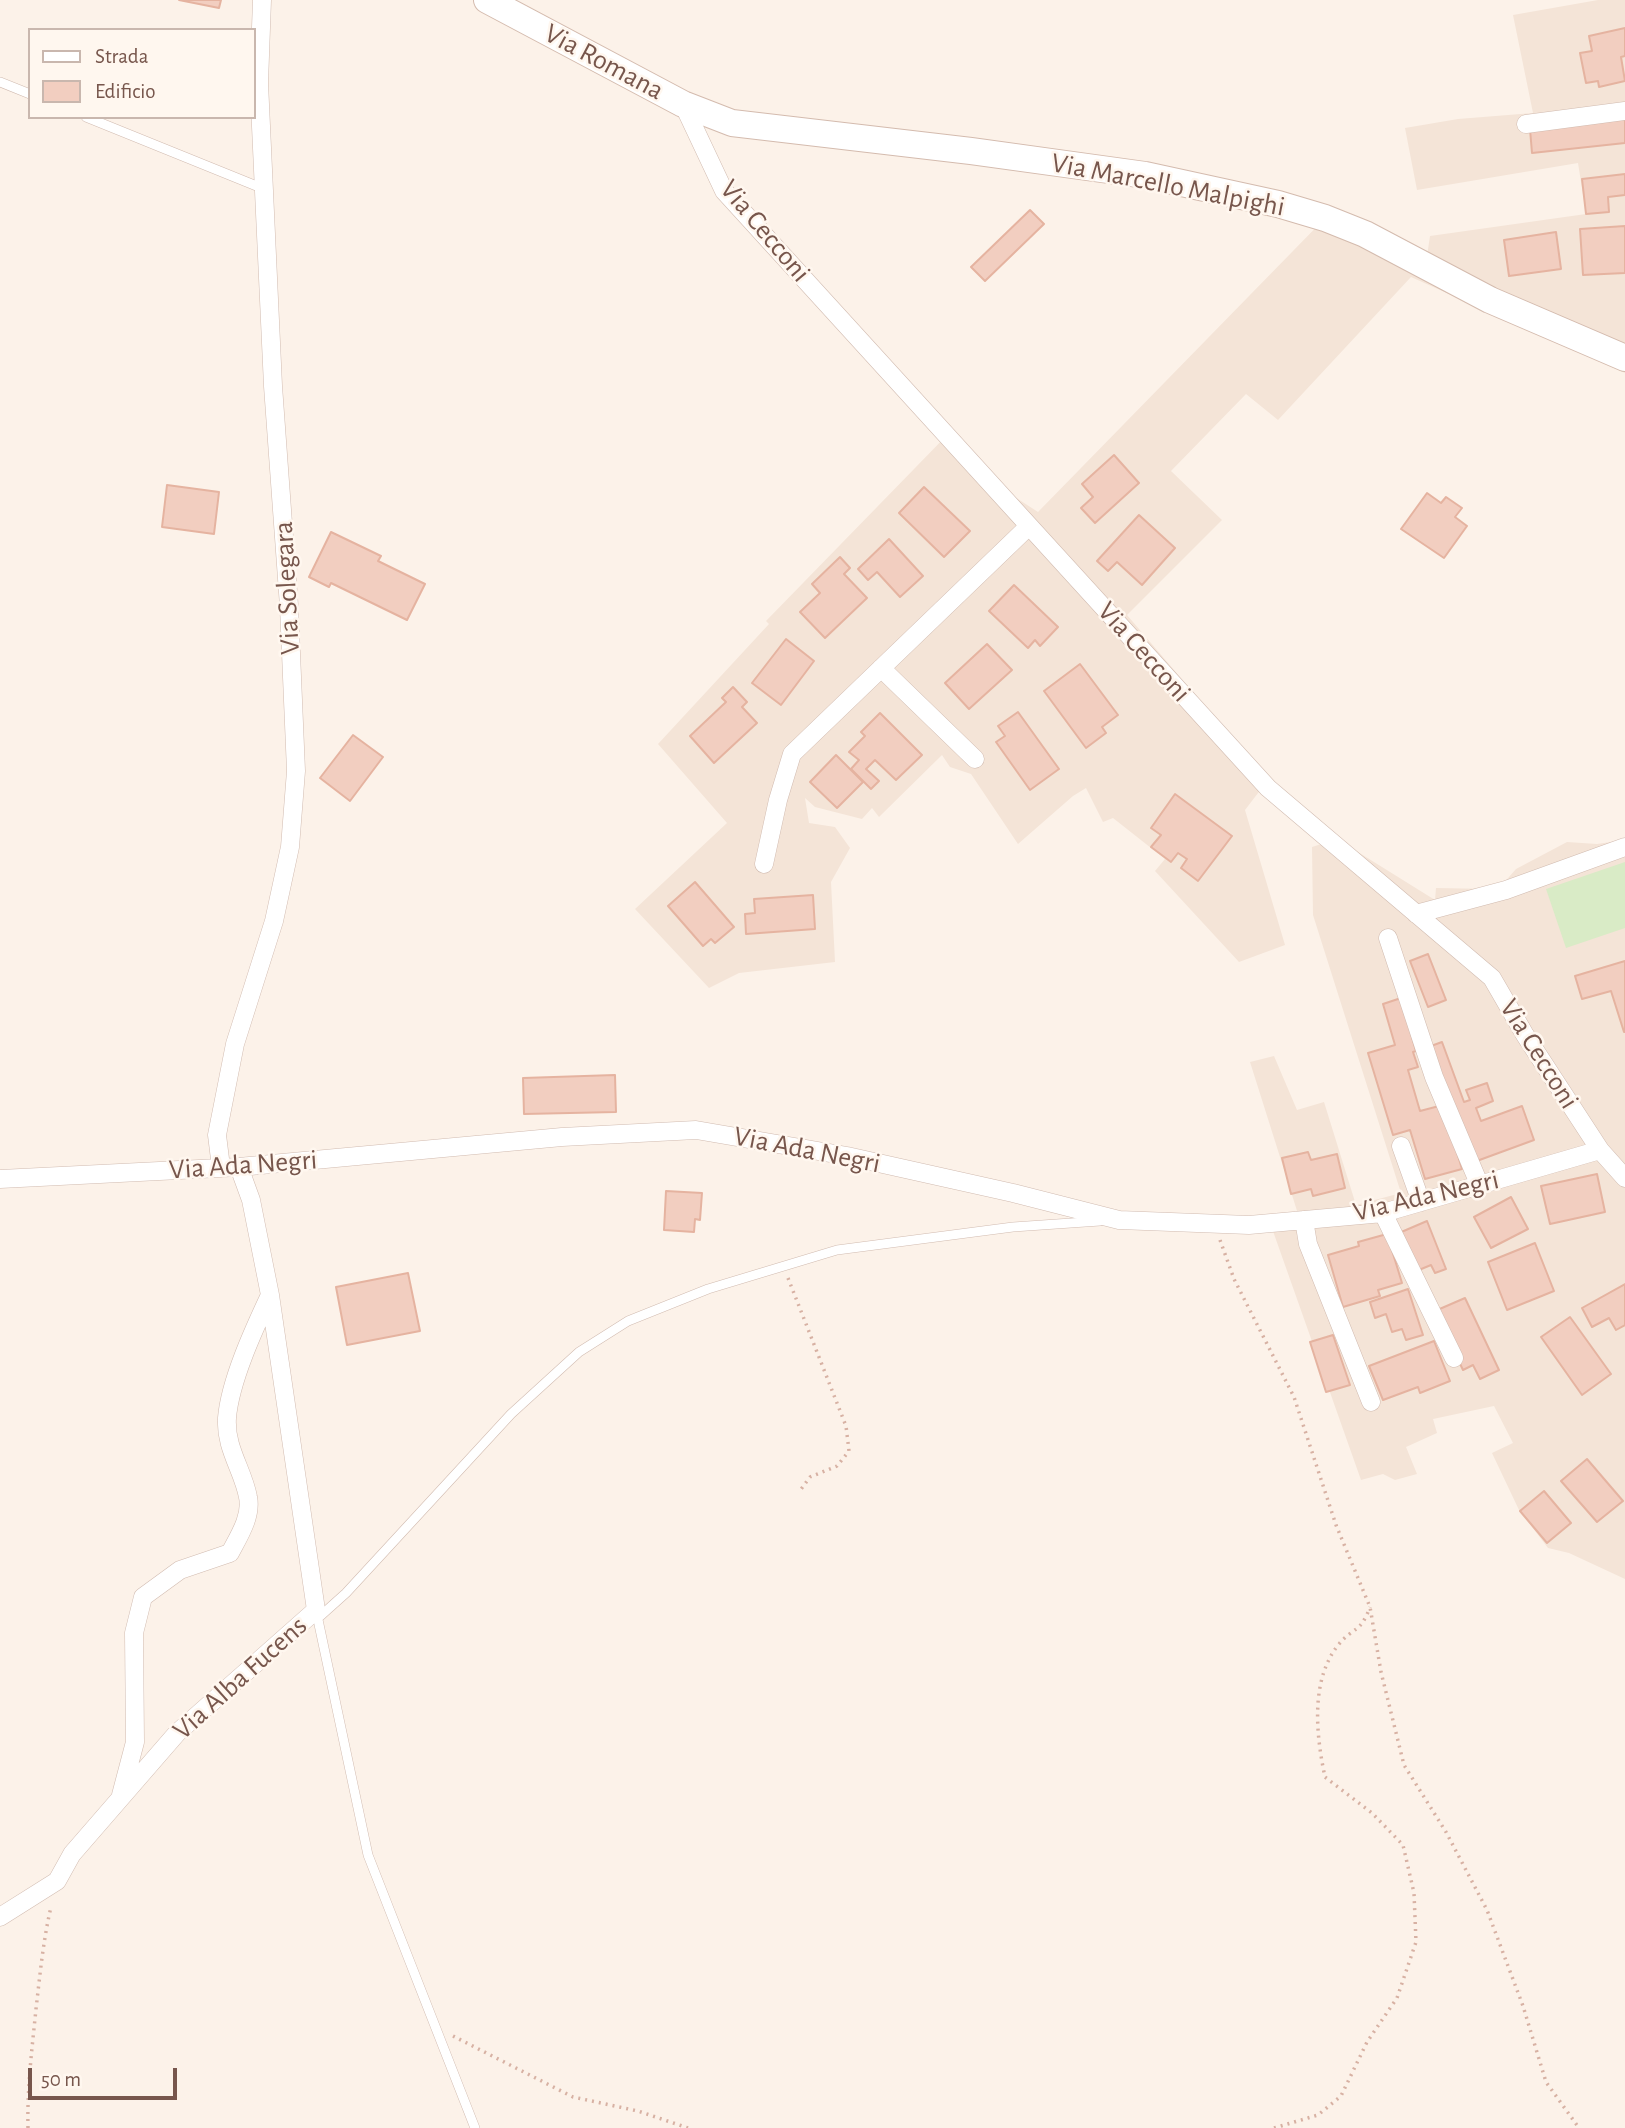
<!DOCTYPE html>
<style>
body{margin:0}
#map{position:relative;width:1625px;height:2128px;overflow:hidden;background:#fcf2e9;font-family:"Alegreya Sans",sans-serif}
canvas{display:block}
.legend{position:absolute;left:28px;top:28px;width:228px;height:91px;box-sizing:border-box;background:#fff7ef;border:2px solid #c9b7ae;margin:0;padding:9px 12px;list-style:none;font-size:21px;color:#77564c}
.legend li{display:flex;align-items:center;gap:14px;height:35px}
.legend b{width:35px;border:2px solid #c9b7ae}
.scale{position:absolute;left:28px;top:2068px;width:149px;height:32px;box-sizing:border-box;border:4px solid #77564c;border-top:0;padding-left:9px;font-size:21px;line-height:24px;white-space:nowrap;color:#77564c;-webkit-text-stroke:5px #fff7ef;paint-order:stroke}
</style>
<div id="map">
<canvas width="1625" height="2128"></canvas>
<ul class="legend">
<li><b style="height:9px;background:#fff"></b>Strada</li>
<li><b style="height:19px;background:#f2cec0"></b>Edificio</li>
</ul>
<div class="scale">50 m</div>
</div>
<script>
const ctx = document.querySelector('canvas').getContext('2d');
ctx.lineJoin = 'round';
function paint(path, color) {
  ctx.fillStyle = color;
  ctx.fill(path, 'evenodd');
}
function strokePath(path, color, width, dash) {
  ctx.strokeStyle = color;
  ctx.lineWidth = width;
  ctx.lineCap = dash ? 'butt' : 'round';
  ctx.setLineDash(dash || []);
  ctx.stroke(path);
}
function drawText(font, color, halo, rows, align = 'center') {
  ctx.font = font + ' "Alegreya Sans",sans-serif';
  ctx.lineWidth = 5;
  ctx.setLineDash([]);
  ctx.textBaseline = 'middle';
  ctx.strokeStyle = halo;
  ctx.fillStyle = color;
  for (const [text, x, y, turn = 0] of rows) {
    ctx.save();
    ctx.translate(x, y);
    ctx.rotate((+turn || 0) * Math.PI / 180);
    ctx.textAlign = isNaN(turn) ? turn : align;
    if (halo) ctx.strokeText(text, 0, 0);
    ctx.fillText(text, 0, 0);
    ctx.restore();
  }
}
paint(new Path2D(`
 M 1598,0 L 1625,0 L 1625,373 L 1411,277 L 1278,420 L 1246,394 L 1171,471 L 1222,520 L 1127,615 L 1268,780 L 1245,810 L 1285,945 L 1239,962 L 1155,871 L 1165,859 L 1113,818 L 1103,822 L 1086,788 L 1073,796 L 1018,844 L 971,774 L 950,767 L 942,755 L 879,817 L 872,808 L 862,819 L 815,807 L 805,798 L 809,823 L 835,827 L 850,848 L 831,882 L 835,962 L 739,973 L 709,988 L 635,909 L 727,823 L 658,744 L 769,624 L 766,621 L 952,430 L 1004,490 L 1038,512 L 1334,209 L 1363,219 L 1427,256 L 1430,236 L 1586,214 L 1578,163 L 1417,190 L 1405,128 L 1458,119 L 1533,113 L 1513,15 Z
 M 1337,839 L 1435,900 L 1436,888 L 1490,889 L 1502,885 L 1516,869 L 1567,842 L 1597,844 L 1625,840 L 1625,1579 L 1569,1553 L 1548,1548 L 1519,1510 L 1492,1453 L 1513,1443 L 1494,1406 L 1433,1419 L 1437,1433 L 1406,1447 L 1417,1474 L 1395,1480 L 1383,1474 L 1361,1480 L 1268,1217 L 1298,1214 L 1250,1062 L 1274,1056 L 1297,1110 L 1324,1102 L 1356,1205 L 1401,1193 L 1313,915 L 1312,847 Z`), '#f4e4d7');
paint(new Path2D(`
 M 1625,862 L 1625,928 L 1566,948 L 1546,889 Z`), '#d9ebc6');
const building = new Path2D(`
 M 179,0 L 221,0 L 219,8 Z
 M 1625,28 L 1625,56 L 1621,57 L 1625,81 L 1599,87 L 1598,81 L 1586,83 L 1580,53 L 1592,51 L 1589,36 Z
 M 1625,119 L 1625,143 L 1532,153 L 1530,129 Z
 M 1625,174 L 1625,195 L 1608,197 L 1609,212 L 1586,214 L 1582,179 Z
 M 1030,210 L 1044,224 L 985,281 L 971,267 Z
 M 1625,226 L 1625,273 L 1583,275 L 1580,229 Z
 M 1556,232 L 1561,269 L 1509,276 L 1504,240 Z
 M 1114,455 L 1139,483 L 1095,523 L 1081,508 L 1093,497 L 1082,484 Z
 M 167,485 L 219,492 L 214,534 L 162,527 Z
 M 924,487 L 970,531 L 944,557 L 899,513 Z
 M 1427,493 L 1441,503 L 1446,497 L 1462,508 L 1455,517 L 1467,526 L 1444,558 L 1401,529 Z
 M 1139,515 L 1175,548 L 1142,585 L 1117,562 L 1108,571 L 1097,561 Z
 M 331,532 L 381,556 L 378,561 L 425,584 L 407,620 L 331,583 L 329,587 L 309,577 Z
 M 889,539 L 923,576 L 900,597 L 877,572 L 868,580 L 858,569 Z
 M 840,557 L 850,568 L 844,574 L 867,598 L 825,638 L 800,612 L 820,593 L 812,584 Z
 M 1014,585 L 1058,627 L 1040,646 L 1035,640 L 1028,648 L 989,611 Z
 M 786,639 L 814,661 L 781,705 L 752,683 Z
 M 987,644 L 1012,670 L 969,709 L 945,683 Z
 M 1080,664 L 1118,715 L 1102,727 L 1106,733 L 1086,748 L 1044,691 Z
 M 733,687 L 747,702 L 742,707 L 757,723 L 714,763 L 690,736 L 726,702 L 722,698 Z
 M 1018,712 L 1059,769 L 1030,790 L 996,742 L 1005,736 L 998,726 Z
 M 880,713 L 922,755 L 896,780 L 875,760 L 866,769 L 879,781 L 871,789 L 851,769 L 859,760 L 849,752 L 865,736 L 861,732 Z
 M 353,735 L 383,757 L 350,801 L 320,778 Z
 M 836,755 L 863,782 L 837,808 L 810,782 Z
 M 1175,794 L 1232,836 L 1198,881 L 1181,868 L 1187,859 L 1178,853 L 1171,862 L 1151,847 L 1161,835 L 1151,828 Z
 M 695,882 L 734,927 L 715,943 L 711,939 L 703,946 L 668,906 Z
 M 813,895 L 815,929 L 746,934 L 745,914 L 755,913 L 754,899 Z
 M 1428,954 L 1446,1000 L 1428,1007 L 1410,961 Z
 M 1625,961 L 1625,1032 L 1624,1032 L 1611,991 L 1582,999 L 1575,976 Z
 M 1401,998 L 1416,1051 L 1413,1052 L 1418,1067 L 1408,1070 L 1420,1111 L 1443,1105 L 1462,1169 L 1425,1179 L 1410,1130 L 1393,1135 L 1368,1053 L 1395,1045 L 1383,1004 Z
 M 1442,1042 L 1464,1102 L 1470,1100 L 1466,1090 L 1487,1083 L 1493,1101 L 1476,1108 L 1481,1121 L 1522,1106 L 1534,1140 L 1474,1162 L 1431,1046 Z
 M 615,1075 L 616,1112 L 524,1114 L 523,1078 Z
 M 1308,1152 L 1311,1160 L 1337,1154 L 1345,1188 L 1313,1196 L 1311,1189 L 1291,1194 L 1282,1158 Z
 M 1597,1174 L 1605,1212 L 1550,1224 L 1541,1186 Z
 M 666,1191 L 702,1193 L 700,1220 L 695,1219 L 694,1232 L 664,1230 Z
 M 1511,1197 L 1528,1229 L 1491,1248 L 1474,1217 Z
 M 1427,1221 L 1446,1269 L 1435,1273 L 1431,1265 L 1414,1272 L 1399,1233 Z
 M 1387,1234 L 1402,1283 L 1378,1290 L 1380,1296 L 1343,1307 L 1328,1255 L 1359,1246 L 1358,1242 Z
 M 1535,1243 L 1554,1291 L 1507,1310 L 1488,1262 Z
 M 408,1273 L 420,1331 L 347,1345 L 336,1287 Z
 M 1625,1284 L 1625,1325 L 1616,1330 L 1609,1318 L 1592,1327 L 1582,1308 Z
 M 1408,1289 L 1423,1335 L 1406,1340 L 1402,1329 L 1392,1332 L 1386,1314 L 1375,1318 L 1370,1302 Z
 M 1465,1298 L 1499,1370 L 1480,1379 L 1473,1365 L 1463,1370 L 1435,1311 Z
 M 1570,1317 L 1611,1374 L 1582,1395 L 1541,1337 Z
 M 1333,1335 L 1350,1385 L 1326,1392 L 1310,1342 Z
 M 1434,1341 L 1450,1381 L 1420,1393 L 1418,1387 L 1383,1400 L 1369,1366 Z
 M 1587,1459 L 1623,1501 L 1597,1522 L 1561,1481 Z
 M 1544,1491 L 1571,1523 L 1547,1543 L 1520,1511 Z`);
paint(building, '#f2cec0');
strokePath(building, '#e5b3a0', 2);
const service = new Path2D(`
 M 0,82 L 30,94
 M 86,117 L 264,189
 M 317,1615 L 368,1855 L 475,2128
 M 317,1619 L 346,1593 L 511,1414 L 579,1352 L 628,1321 L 708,1289 L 837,1250 L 1013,1227 L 1100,1221`);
const minor = new Path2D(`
 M 683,104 L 724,191 L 1268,788 L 1492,978 L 1525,1035 L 1600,1150 L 1625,1178
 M 1526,124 L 1625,111
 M 881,668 L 975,759
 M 764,864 L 778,800 L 792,754 L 1029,526
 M 1416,914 L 1506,890 L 1625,847
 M 1388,938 L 1434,1077 L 1480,1186
 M 1401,1146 L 1421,1202
 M 221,1167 L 217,1135 L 235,1044 L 274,921 L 290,847 L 296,771 L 289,606 L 273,386 L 259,83 L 262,0
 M 0,1179 L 239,1167 L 562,1137 L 696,1130 L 847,1156 L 1013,1193 L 1119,1220 L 1249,1225 L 1383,1213 L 1600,1150
 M 1383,1213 L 1454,1358
 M 1304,1220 L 1308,1244 L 1371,1402
 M 121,1795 L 135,1742 L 134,1633 L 143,1597 L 180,1570 L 230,1553 C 239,1536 252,1516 248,1497 C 243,1470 225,1448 227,1418 C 230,1381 254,1329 270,1295
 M 0,1917 L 57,1881 L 72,1854 L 177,1733 L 316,1610 L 270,1295 L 251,1200 L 239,1167`);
const secondary = new Path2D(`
 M 487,0 L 683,104 L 732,123 L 971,151 L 1145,175 L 1278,204 L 1325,218 L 1365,234 L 1490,300 L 1625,358`);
strokePath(service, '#d1bbb0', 10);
strokePath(minor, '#d1bbb0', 19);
strokePath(secondary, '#d4bbae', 28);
strokePath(new Path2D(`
 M 1220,1240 L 1234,1279 L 1294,1397 L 1336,1525 L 1370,1607 L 1381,1672 L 1404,1765 L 1446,1832 L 1487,1910 L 1523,2006 L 1546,2082 L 1579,2128
 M 788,1278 L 846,1426 L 849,1451 L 837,1466 L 810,1477 L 799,1492
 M 453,2036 L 573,2097 L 638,2111 L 688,2128
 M 28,2128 C 27,2088 32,2049 36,2009 C 40,1975 43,1941 51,1907
 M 1274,2128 L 1318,2115 L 1341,2096 L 1367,2042 L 1397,1998 L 1416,1942 L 1414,1893 L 1403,1845 L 1372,1813 L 1325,1777 C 1316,1735 1310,1679 1339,1644 C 1354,1626 1360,1634 1370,1607`), '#d7b1a3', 3.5, [2, 5]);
strokePath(service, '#fff', 9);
strokePath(minor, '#fff', 18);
strokePath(secondary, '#fff', 26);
drawText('28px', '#77564c', '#fff7ef', [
 ["Via Romana",604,62,28],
 ["Via Marcello Malpighi",1168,185,11],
 ["Via Cecconi",765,231,50],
 ["Via Solegara",287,588,-93],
 ["Via Cecconi",1144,652,48],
 ["Via Cecconi",1539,1054,58],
 ["Via Ada Negri",807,1150,11],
 ["Via Ada Negri",243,1165,-4],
 ["Via Ada Negri",1426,1196,-13],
 ["Via Alba Fucens",240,1678,-42]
]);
</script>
